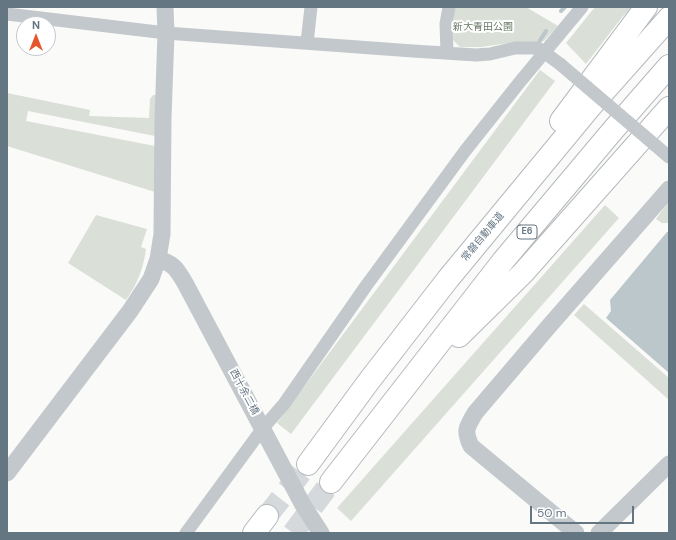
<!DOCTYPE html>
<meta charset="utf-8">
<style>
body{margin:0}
#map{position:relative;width:676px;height:540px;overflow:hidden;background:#fafaf8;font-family:"DM Sans",sans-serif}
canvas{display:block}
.frame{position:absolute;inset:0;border:8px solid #657683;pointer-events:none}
.north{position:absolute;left:16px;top:16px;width:40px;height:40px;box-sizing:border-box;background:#fff;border:1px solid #c1c8cd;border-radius:50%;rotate:0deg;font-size:11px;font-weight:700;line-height:16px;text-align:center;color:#657683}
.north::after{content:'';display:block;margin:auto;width:14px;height:18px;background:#e4572e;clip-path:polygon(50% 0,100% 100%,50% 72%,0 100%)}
.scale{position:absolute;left:530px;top:506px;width:104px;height:18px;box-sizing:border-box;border:2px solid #657683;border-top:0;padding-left:5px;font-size:12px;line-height:14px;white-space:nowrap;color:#657683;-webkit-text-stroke:3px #fff;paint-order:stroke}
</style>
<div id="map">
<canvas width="676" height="540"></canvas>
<div class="frame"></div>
<div class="north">N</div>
<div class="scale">50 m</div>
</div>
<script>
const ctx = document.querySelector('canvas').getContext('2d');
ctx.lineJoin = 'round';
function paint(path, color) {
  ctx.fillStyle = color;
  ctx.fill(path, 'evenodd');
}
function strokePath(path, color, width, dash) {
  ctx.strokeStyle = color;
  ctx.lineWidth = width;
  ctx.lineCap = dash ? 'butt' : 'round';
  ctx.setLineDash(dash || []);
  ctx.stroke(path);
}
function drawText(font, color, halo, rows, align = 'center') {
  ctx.font = font + ' "DM Sans","Noto Sans JP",sans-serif';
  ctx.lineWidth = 4;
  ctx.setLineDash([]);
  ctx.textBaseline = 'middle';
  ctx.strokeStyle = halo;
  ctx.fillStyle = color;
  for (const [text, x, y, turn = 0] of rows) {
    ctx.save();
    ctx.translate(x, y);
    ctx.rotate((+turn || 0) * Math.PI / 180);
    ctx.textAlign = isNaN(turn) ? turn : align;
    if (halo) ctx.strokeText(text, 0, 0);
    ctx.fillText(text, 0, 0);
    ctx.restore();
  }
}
paint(new Path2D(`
 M 454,7 L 526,7 L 558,26 L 544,41 L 534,44 L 516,42 L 481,47 L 460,47 L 453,40 Z
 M 595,7 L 632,7 L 623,16 L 586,64 L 566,43 Z
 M 540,70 L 555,81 L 291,434 L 277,423 Z
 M 7,93 L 90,110 L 89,116 L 149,118 L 150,99 L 153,95 L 156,95 L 155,136 L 28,111 L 26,121 L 155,146 L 155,192 L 7,146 Z
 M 669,201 L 669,223 L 662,223 L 656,219 Z
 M 605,205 L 619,218 L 351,521 L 337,508 Z
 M 96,215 L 147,229 L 141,247 L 146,249 C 143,269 138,283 126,300 L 68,263 Z
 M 584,304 L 669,378 L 669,400 L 574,315 Z`), '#dadfd7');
paint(new Path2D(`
 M 667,232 L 669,232 L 669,373 L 606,318 L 611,311 L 610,300 Z`), '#bbc7cb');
strokePath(new Path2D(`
 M 561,11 L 565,7
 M 539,42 L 546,31`), '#bbc7cb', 4);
strokePath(new Path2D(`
 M 267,516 L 308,464
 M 293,533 L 331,482`), '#d5d9db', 22, [22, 11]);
const motorway = new Path2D(`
 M 561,121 L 646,7
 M 459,336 L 523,273 L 669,108
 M 308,464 L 369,381 L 448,279 L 590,107 L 669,18
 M 331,482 L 503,261 L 614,129 L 669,66
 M 254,533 L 267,516`);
strokePath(motorway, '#b4b9bd', 24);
strokePath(new Path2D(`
 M 7,14 L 166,33 L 413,51 L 476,55 L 490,54 L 515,48 L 538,48 L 560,64
 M 307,43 L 311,7
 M 447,52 L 446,24 L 449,7
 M 655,145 L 669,157
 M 186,533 L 263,428 L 284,404 L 366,286 L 465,151 L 519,83 L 582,7`), '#c3c8cc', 13);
strokePath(new Path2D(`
 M 158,259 C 175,264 177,270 185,283 L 303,505 L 321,533
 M 7,473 L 130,311 L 151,279 L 158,259 L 162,234 L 163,119 L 166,33 L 165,7
 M 576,533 L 471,446 C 464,431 466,428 475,413 L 550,325 L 669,189
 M 599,533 L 669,464`), '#c3c8cc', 17);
strokePath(motorway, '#fff', 22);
strokePath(new Path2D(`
 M 560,64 L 655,145`), '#c3c8cc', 13);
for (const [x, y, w] of [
 [527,232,20]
]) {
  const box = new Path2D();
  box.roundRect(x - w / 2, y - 7, w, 14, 3);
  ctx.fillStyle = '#fff';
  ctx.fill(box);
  strokePath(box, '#657683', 1);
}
drawText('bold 9px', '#657683', null, [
 ["E6",527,232]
]);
drawText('10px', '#687a64', '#fff', [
 ["新大青田公園",483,27]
]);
drawText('10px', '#657683', '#fff', [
 ["常磐自動車道",483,237,-50],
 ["西十余二橋",244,392,62]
]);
</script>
